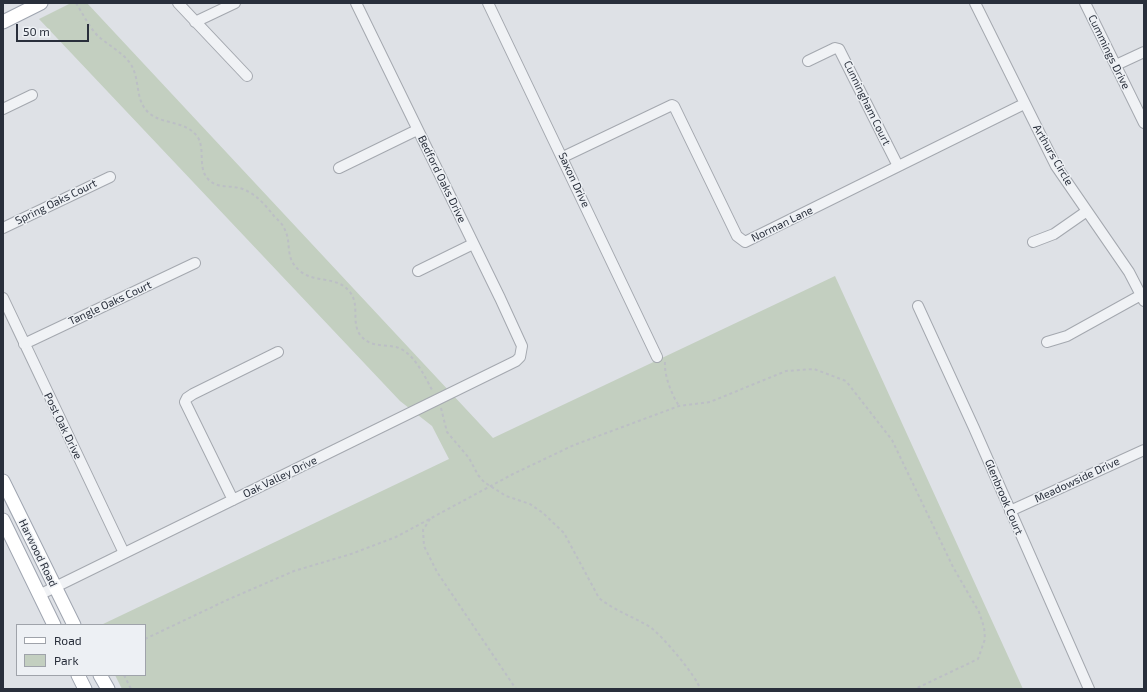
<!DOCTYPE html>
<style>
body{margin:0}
#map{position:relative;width:1147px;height:692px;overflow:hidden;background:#dee1e6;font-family:"Exo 2",sans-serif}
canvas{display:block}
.frame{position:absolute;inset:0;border:4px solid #292f3b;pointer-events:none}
.legend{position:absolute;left:16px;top:624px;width:130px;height:52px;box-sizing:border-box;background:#edf0f4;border:1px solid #9fa3aa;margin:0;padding:5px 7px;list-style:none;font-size:12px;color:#292f3b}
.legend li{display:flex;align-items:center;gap:8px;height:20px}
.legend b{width:20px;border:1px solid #9fa3aa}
.scale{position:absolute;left:16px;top:24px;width:73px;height:18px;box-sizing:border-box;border:2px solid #292f3b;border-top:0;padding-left:5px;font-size:12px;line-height:14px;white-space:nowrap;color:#292f3b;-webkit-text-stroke:3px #edf0f4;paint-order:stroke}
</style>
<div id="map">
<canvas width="1147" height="692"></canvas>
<div class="frame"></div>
<ul class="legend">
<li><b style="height:5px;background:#fff"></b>Road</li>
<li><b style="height:11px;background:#c3cfc0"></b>Park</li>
</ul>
<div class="scale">50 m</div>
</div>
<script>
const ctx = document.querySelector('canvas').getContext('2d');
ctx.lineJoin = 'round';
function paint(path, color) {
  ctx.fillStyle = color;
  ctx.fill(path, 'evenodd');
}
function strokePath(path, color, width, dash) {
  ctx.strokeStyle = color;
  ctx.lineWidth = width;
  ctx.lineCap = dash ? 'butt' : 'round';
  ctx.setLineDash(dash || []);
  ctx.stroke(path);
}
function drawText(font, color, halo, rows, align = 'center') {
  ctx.font = font + ' "Exo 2",sans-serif';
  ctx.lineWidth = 3;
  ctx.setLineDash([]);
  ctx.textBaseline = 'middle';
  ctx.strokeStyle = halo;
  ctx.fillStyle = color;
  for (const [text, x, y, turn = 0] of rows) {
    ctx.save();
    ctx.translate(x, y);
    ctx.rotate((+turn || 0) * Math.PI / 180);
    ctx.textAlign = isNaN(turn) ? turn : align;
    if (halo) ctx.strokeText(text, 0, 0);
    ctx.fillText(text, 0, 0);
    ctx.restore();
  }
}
paint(new Path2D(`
 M 71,3 L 87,3 L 493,438 L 835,276 L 1023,689 L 122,689 L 115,675 L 145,675 L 145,625 L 101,625 L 449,459 L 432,426 L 400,401 L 39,19 Z`), '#c3cfc0');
const minor = new Path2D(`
 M 178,3 L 247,76
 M 488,3 L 657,357
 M 975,3 L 1056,166 L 1129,272 L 1144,301
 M 1085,3 L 1144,123
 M 195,22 L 235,3
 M 808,61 L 835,48 L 839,49 L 898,166
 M 1116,65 L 1144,52
 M 3,109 L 32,95
 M 563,157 L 672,105 L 674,106 L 737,236 L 745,242 L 1024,104
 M 339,168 L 417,130
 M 3,228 L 110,177
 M 1033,242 L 1054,234 L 1087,211
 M 418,271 L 473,244
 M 3,298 L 124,553
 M 918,306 L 974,428 L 1089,689
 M 1047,342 L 1067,336 L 1141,295
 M 24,344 L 195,263
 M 233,500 L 185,402 L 187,398 L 193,394 L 278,352
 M 1010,511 L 1144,450
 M 39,595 L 516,361 L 520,357 L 522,346 L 500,298 L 356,3`);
const major = new Path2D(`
 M 3,22 L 41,3
 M 3,481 L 74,625
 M 3,520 L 54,625
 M 78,675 L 85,689
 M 100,675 L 108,689`);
strokePath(minor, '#a4a8af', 12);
strokePath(major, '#9fa5b0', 15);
strokePath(new Path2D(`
 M 76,3 C 83,14 89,27 98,36 C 108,45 122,52 130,63 C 141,79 134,100 149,113 C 163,125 184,120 197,136 C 206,149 197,167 208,179 C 218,190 233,184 245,190 C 257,195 266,206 274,216 C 278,220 283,224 285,230 C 292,244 284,258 300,271 C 314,283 337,276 349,291 C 361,304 350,323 361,336 C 373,350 390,342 403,350 C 416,358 426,378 433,392
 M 665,362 C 664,376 672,395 679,406
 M 441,408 L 447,432 L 469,458 L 478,475 L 484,482 L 506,496 L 530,504 L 543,513 L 564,533 L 599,598 C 615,611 634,617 650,627 C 661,634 698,678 700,689
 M 430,519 L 423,530 L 424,546 L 437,572 L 516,689
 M 145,639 L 227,600 L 294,571 L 351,554 L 396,537 L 513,474 L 574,445 L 679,406 L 710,402 L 786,371 L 814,369 L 846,381 L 892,440 L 953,567 L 979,612 L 984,627 L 985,639 L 978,659 L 915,689
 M 124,675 L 131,689`), '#bcbfc5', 2, [3, 3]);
strokePath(minor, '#f0f2f5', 10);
strokePath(major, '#fff', 13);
drawText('11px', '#292f3b', '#edf0f4', [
 ["Cummings Drive",1109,52,64],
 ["Cunningham Court",867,103,64],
 ["Arthurs Circle",1053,155,60],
 ["Bedford Oaks Drive",442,179,64],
 ["Saxon Drive",574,180,65],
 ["Spring Oaks Court",56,202,-26],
 ["Norman Lane",782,224,-26],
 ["Tangle Oaks Court",110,303,-25],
 ["Post Oak Drive",63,426,64],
 ["Oak Valley Drive",280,477,-26],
 ["Meadowside Drive",1077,480,-25],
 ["Glenbrook Court",1004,497,67],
 ["Harwood Road",38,553,64]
]);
</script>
